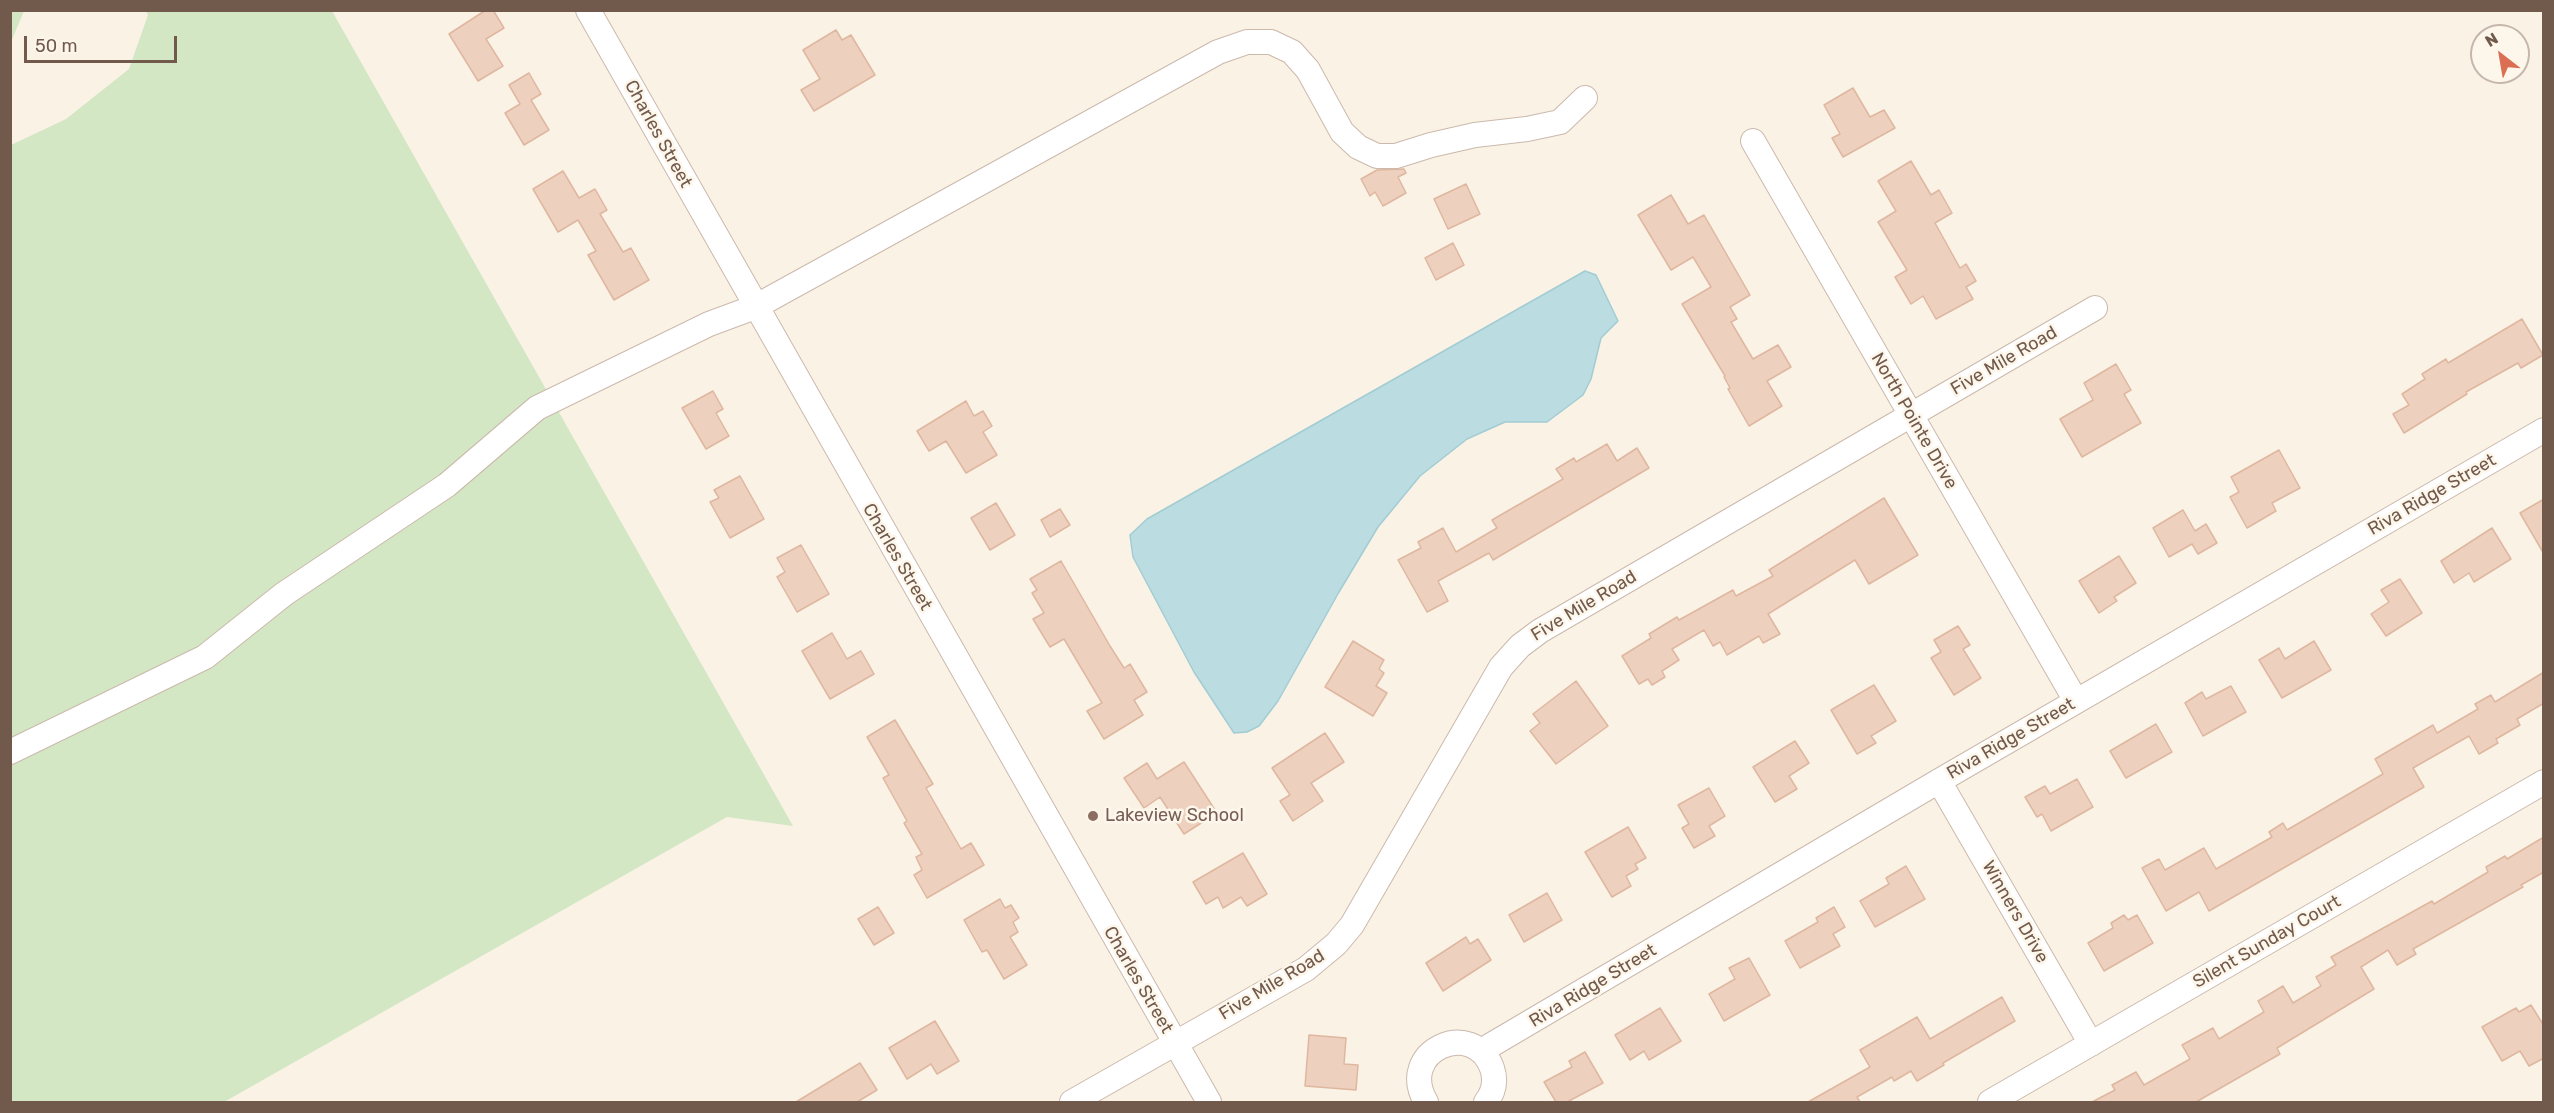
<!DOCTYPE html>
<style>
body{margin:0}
#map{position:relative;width:2554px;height:1113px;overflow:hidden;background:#faf2e5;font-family:Rubik,sans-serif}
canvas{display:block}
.frame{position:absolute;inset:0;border:12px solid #71594c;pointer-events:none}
.north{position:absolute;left:2470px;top:24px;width:60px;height:60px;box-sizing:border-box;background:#fdf6ea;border:2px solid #c5b7ab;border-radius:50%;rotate:329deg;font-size:16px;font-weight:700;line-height:24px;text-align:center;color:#71594c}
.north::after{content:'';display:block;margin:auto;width:21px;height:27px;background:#db6f53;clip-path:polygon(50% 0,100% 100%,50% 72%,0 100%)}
.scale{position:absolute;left:24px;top:36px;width:153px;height:27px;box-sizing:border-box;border:3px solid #71594c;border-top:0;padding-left:8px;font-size:18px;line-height:21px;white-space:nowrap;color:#71594c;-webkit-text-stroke:4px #fdf6ea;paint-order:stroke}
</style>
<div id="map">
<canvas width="2554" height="1113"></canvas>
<div class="frame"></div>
<div class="north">N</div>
<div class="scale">50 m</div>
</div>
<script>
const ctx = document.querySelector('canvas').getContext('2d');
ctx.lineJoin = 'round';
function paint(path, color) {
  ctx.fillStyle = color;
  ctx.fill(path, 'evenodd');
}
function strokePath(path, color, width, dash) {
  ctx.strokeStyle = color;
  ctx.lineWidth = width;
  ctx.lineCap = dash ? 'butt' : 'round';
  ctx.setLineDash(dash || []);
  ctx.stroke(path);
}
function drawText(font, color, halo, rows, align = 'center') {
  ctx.font = font + ' Rubik,sans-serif';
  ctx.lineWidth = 5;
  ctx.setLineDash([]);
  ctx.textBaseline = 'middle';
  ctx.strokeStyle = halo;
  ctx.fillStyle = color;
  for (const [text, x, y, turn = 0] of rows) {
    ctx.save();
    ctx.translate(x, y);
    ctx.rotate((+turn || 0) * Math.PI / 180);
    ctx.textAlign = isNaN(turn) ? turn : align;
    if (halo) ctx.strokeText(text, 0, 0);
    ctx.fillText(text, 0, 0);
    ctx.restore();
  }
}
paint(new Path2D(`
 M 11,10 L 24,11 L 11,42 L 10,11 Z
 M 146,11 L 332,11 L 793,826 L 727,817 L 224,1102 L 11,1102 L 11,145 L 66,119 L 129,69 L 148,15 Z`), '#d3e7c4');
const water = new Path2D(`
 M 1585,271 L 1596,275 L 1618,321 L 1601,338 L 1591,379 L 1583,395 L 1547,422 L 1505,422 L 1467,439 L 1420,476 L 1378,527 L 1339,592 L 1278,701 L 1259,726 L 1247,732 L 1234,733 L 1194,672 L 1133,557 L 1130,535 L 1147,519 Z`);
paint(water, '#bbdde2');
strokePath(water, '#a2ccd3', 1.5);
const building = new Path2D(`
 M 486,10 L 493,10 L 504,28 L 486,39 L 503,66 L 478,81 L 449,34 Z
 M 836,30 L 842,40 L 851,35 L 875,75 L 814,111 L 801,90 L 820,79 L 803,50 Z
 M 529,73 L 541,94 L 531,100 L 549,130 L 524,145 L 505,113 L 520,104 L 509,85 Z
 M 1853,88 L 1870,117 L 1884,110 L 1895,128 L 1843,157 L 1832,138 L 1840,134 L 1824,105 Z
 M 1911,161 L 1931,195 L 1939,190 L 1952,213 L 1935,223 L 1960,268 L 1966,264 L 1976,281 L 1966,287 L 1973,299 L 1936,319 L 1923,296 L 1911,304 L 1895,277 L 1907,270 L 1878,222 L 1896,211 L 1878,181 Z
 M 1404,169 L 1406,173 L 1398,177 L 1406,193 L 1383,206 L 1375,192 L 1370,196 L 1361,179 L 1377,170 Z
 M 563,171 L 579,198 L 595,189 L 607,210 L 600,214 L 623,252 L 631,248 L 649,280 L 614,300 L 588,255 L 596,251 L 578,220 L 558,232 L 533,189 Z
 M 1466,184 L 1480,214 L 1448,229 L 1434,199 Z
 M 1671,195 L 1688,224 L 1704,215 L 1750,295 L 1730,307 L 1737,319 L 1731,322 L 1753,359 L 1778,345 L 1791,367 L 1767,381 L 1782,406 L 1749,426 L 1728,389 L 1730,388 L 1724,377 L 1725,376 L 1682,304 L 1711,287 L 1693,257 L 1671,270 L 1638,215 Z
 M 1453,243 L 1464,265 L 1436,280 L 1425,258 Z
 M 2522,319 L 2543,355 L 2521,368 L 2518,363 L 2466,392 L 2467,394 L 2404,433 L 2393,414 L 2409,405 L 2402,394 L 2425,379 L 2422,374 L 2446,359 L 2448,363 Z
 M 2116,364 L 2131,390 L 2124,394 L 2141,423 L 2082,457 L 2060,419 L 2093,400 L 2084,383 Z
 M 713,391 L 723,409 L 716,413 L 729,436 L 706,449 L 682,408 Z
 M 966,401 L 974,416 L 983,411 L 992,426 L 983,432 L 997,455 L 966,473 L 946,441 L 929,451 L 917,431 Z
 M 1607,444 L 1617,461 L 1637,448 L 1649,468 L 1493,560 L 1489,553 L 1438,581 L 1448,601 L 1427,612 L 1398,560 L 1421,548 L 1418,542 L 1443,528 L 1456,552 L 1497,528 L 1492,520 L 1563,479 L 1556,469 L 1574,458 L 1576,462 Z
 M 2279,450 L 2300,488 L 2272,503 L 2276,511 L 2247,528 L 2230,497 L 2239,492 L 2231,477 Z
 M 740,476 L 764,519 L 730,538 L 710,502 L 719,498 L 714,490 Z
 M 1884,498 L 1918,555 L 1869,584 L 1855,560 L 1768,614 L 1780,634 L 1763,643 L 1759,636 L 1727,655 L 1720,642 L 1713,646 L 1704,630 L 1672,649 L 1679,660 L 1662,671 L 1665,677 L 1652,685 L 1648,679 L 1639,684 L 1622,656 L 1651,638 L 1649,634 L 1677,617 L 1679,620 L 1733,590 L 1736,596 L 1773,576 L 1769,570 Z
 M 2544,499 L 2544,554 L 2520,513 Z
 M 996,503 L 1015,535 L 990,550 L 971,518 Z
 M 1060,509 L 1070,525 L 1050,537 L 1041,520 Z
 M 2183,510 L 2195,531 L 2206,524 L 2217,543 L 2198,554 L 2192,544 L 2169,557 L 2153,528 Z
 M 2492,528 L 2511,559 L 2474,582 L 2469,573 L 2454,583 L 2441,561 Z
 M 801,545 L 829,594 L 797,612 L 777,577 L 785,572 L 777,558 Z
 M 2119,556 L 2136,583 L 2114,597 L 2117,601 L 2099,613 L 2079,581 Z
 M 1061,561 L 1110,646 L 1124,668 L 1130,664 L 1147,692 L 1134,700 L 1143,715 L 1104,739 L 1087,711 L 1102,703 L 1064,639 L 1050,647 L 1033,619 L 1044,613 L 1032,593 L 1037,590 L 1030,579 Z
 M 2400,579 L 2422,613 L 2386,636 L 2371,614 L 2389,602 L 2381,590 Z
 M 1958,626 L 1970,645 L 1963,649 L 1981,678 L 1954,695 L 1931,658 L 1941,652 L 1934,640 Z
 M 832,633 L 847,659 L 861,651 L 874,674 L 830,699 L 802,651 Z
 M 1353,641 L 1384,660 L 1379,669 L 1384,673 L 1376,686 L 1387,693 L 1373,716 L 1325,687 Z
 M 2314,641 L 2331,670 L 2282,698 L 2259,660 L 2279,648 L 2285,659 Z
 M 2544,672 L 2544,703 L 2517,719 L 2520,725 L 2496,739 L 2498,743 L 2479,754 L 2469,736 L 2413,768 L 2424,787 L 2209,911 L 2199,892 L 2166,911 L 2142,868 L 2159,859 L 2165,870 L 2204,848 L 2216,869 L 2272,837 L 2269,832 L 2283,823 L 2287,830 L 2383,774 L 2375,759 L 2433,725 L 2437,733 L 2478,709 L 2475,704 L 2491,695 L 2495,702 Z
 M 1576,681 L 1608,726 L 1556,764 L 1530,731 L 1540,723 L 1533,714 Z
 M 1874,685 L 1896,721 L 1871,736 L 1876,743 L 1857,754 L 1831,710 Z
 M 2231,686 L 2246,712 L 2203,736 L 2185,703 L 2202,692 L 2206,699 Z
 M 895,720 L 933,784 L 926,788 L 961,849 L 971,843 L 984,865 L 927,898 L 914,875 L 922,870 L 916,857 L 922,854 L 904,823 L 907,821 L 883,778 L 889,775 L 867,737 Z
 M 2156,724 L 2172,752 L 2126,778 L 2110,751 Z
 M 1325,733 L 1344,762 L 1311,783 L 1323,801 L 1293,821 L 1280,801 L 1290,795 L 1272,768 Z
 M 1795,741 L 1809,763 L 1789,776 L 1797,789 L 1775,802 L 1753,767 Z
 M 1184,762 L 1217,813 L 1184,834 L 1160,797 L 1144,808 L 1124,778 L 1147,763 L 1157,779 Z
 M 2077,779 L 2093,807 L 2051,831 L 2042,814 L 2037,817 L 2025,797 L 2045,786 L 2050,794 Z
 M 1709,788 L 1725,816 L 1709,826 L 1715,836 L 1694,848 L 1682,828 L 1689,824 L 1678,805 Z
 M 1628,827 L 1646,858 L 1635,864 L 1638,869 L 1626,876 L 1631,886 L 1612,897 L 1585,852 Z
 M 2544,837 L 2544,872 L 2521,885 L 2523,887 L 2413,949 L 2416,954 L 2397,965 L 2388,950 L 2361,967 L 2374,989 L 2277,1048 L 2280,1054 L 2196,1102 L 2092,1102 L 2115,1090 L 2112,1085 L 2136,1072 L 2144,1085 L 2190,1059 L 2182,1045 L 2213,1028 L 2219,1039 L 2264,1012 L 2258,1001 L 2283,986 L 2293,1003 L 2321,986 L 2316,977 L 2336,965 L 2331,957 L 2432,901 L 2434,904 L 2488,872 L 2486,867 L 2505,856 L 2507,859 Z
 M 1243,853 L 1267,894 L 1247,906 L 1241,897 L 1223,908 L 1218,897 L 1206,904 L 1193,882 Z
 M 1906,866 L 1925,899 L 1875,927 L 1860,901 L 1889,884 L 1886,878 Z
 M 1547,893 L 1562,920 L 1524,942 L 1509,915 Z
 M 1000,899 L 1005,908 L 1011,905 L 1019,918 L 1013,922 L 1018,932 L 1010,937 L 1027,965 L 1004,979 L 987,950 L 982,952 L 964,920 Z
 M 878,907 L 894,933 L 874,945 L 858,919 Z
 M 1834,907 L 1845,927 L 1833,934 L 1840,946 L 1800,968 L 1785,941 L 1818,922 L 1816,918 Z
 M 2124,915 L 2128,920 L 2137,915 L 2153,943 L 2104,971 L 2088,943 L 2113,928 L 2111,923 Z
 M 1466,937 L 1470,944 L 1478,939 L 1491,960 L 1443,991 L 1426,963 Z
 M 1749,958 L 1770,995 L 1724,1021 L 1709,994 L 1735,979 L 1729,968 Z
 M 2002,997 L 2015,1021 L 1943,1063 L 1944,1065 L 1917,1081 L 1911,1071 L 1894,1081 L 1892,1077 L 1857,1097 L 1860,1102 L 1808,1102 L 1870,1067 L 1860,1050 L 1917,1017 L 1930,1039 Z
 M 2531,1005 L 2544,1026 L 2544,1058 L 2529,1066 L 2520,1051 L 2502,1061 L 2482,1027 L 2516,1008 L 2519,1012 Z
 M 1660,1008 L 1681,1041 L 1649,1060 L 1644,1051 L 1630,1060 L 1615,1035 Z
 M 935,1021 L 959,1061 L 937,1074 L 931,1064 L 907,1079 L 889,1048 Z
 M 1309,1035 L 1346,1038 L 1344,1064 L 1358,1065 L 1356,1090 L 1305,1086 Z
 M 1585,1052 L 1603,1083 L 1567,1102 L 1556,1102 L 1544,1082 L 1572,1067 L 1569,1061 Z
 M 860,1063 L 877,1090 L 857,1102 L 796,1102 Z`);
paint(building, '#eed0be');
strokePath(building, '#dfb7a0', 1.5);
const minor = new Path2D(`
 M 588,10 L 1209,1102
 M 1753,141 L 2076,701
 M 10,752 L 205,657 L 284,594 L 447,485 L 537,408 L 709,324 L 755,307 L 1218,52 L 1247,42 L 1271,42 L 1292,52 L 1308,70 L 1342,132 L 1358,147 L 1377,156 L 1396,156 L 1431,145 L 1475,135 L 1527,129 L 1560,122 L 1585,98
 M 1939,781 L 2091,1044
 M 1481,1051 L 1939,781 L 2544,430
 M 1072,1102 L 1306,969 L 1336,944 L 1352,925 L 1501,667 L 1520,646 L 1540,631 L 2095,308
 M 1426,1102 C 1396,1051 1473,1017 1492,1068 C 1496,1080 1494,1092 1486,1102
 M 1990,1102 L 2544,782`);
strokePath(minor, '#cbb9ac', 26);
strokePath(minor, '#fff', 24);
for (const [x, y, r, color] of [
 [1093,816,6,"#8d6e63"]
]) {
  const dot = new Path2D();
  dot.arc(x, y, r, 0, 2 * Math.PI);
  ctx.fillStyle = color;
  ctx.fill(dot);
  strokePath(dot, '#fdf6ea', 2);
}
drawText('18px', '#71594c', '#fdf6ea', [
 ["Charles Street",658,134,61],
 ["Five Mile Road",2004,361,-30],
 ["North Pointe Drive",1914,421,60],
 ["Riva Ridge Street",2432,495,-30],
 ["Charles Street",897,557,60],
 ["Five Mile Road",1584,606,-31],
 ["Riva Ridge Street",2011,739,-30],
 ["Winners Drive",2015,912,60],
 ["Silent Sunday Court",2267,942,-30],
 ["Charles Street",1138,980,60],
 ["Five Mile Road",1272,985,-31],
 ["Riva Ridge Street",1593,986,-31]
]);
drawText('18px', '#785e54', '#fdf6ea', [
 ["Lakeview School",1105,816]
], 'left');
</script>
